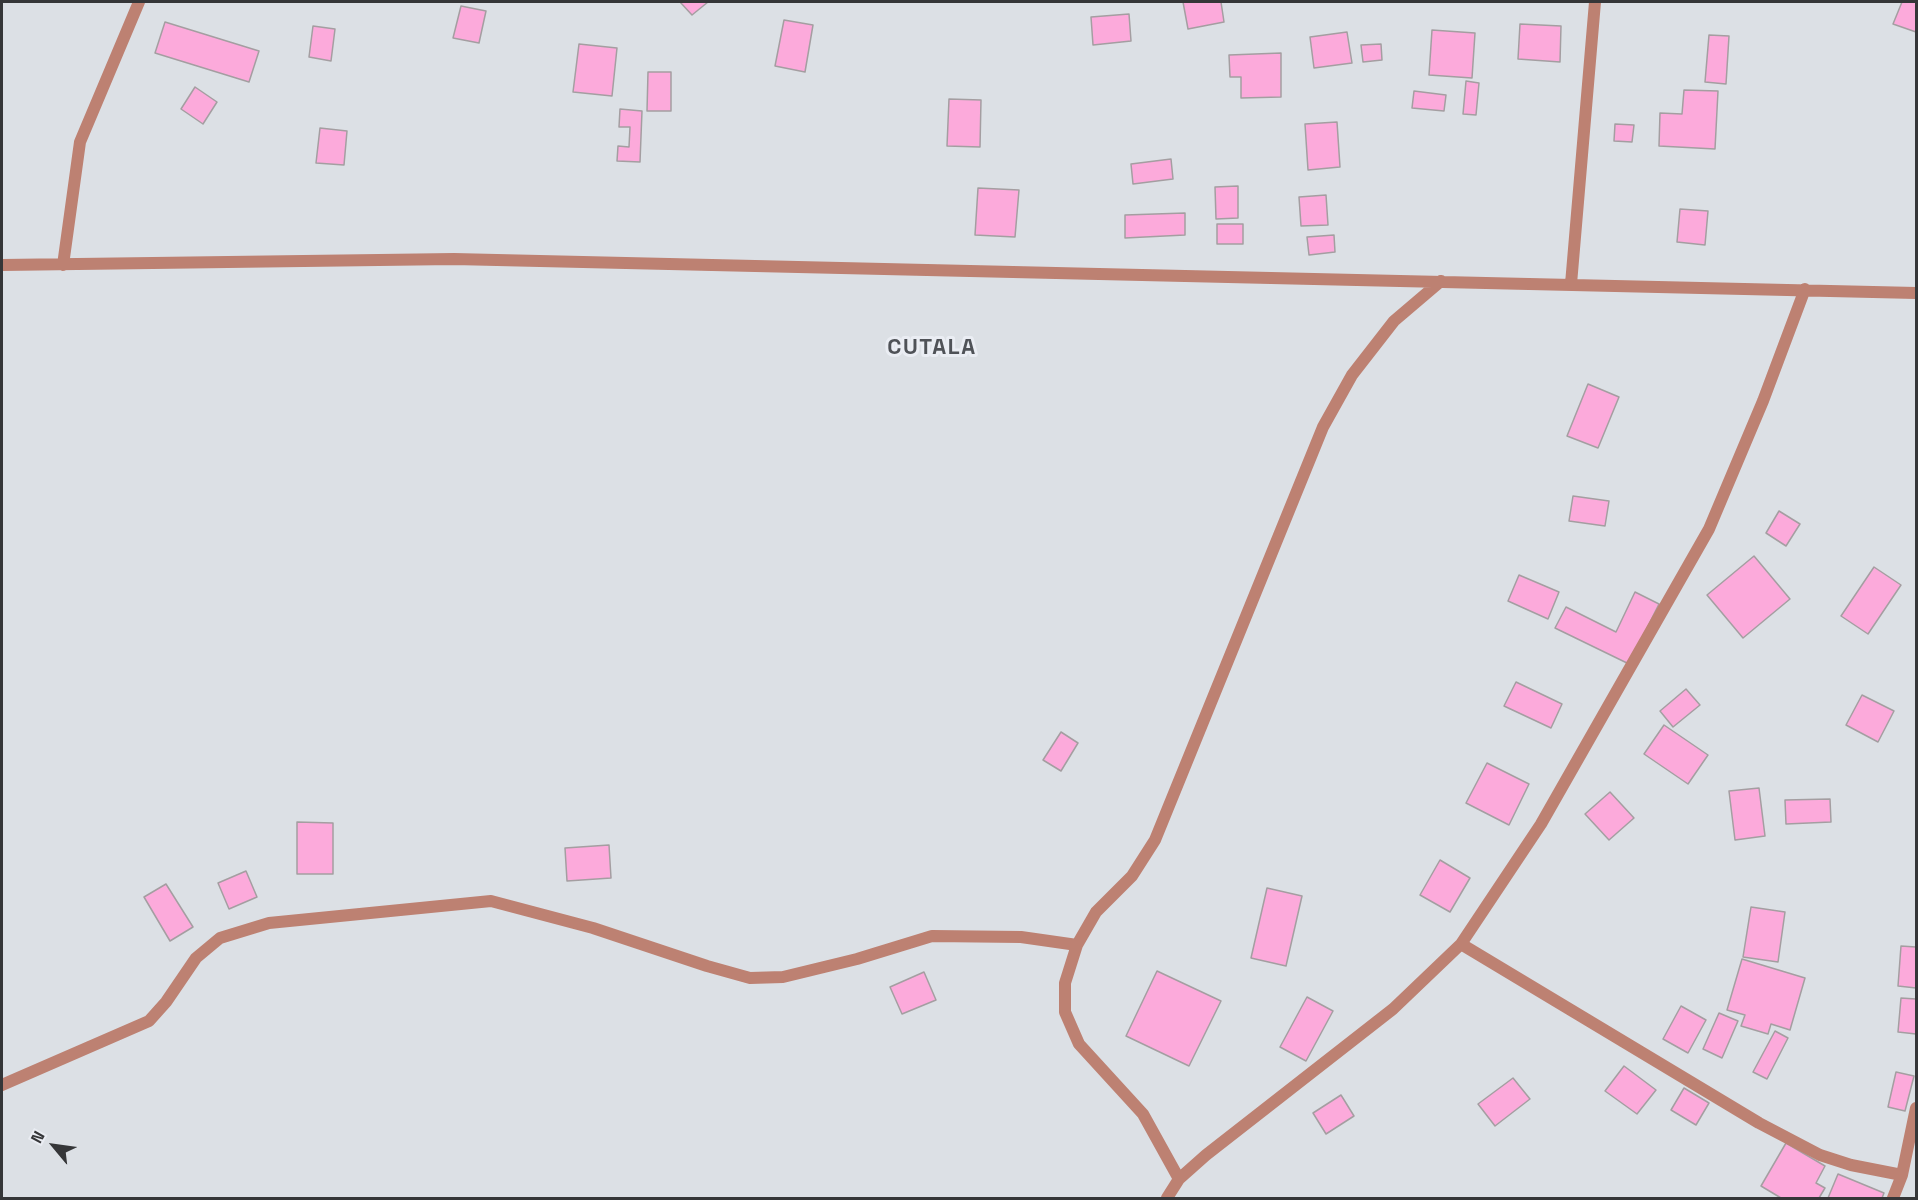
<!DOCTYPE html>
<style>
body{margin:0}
#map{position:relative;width:1918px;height:1200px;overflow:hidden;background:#dce0e5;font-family:"Space Grotesk",sans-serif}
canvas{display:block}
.frame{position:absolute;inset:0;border:3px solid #353638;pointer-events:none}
.north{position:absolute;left:24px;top:1116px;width:60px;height:60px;-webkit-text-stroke:4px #eaedf3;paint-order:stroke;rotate:299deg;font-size:16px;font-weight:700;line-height:24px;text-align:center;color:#353638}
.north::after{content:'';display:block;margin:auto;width:21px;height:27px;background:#353638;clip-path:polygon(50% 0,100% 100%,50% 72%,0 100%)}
</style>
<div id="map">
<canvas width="1918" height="1200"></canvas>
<div class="frame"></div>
<div class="north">N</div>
</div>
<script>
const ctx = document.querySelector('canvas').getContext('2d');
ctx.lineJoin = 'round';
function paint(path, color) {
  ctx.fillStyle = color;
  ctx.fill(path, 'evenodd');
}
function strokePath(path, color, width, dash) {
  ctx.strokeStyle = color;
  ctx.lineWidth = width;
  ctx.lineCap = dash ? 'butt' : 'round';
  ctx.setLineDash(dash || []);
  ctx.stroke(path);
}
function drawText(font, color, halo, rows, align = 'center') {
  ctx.font = font + ' "Space Grotesk",sans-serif';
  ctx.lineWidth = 6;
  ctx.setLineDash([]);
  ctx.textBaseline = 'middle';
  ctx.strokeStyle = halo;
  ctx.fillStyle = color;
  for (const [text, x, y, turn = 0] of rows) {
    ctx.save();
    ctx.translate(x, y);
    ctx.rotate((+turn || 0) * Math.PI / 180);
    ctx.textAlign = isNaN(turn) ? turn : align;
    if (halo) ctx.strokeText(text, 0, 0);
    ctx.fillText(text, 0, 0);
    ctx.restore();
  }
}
const building = new Path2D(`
 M 680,2 L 708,2 L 692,15 Z
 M 1183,2 L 1221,2 L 1224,22 L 1188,29 Z
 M 1902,2 L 1916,2 L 1916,32 L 1893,24 Z
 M 461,6 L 486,11 L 479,43 L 453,38 Z
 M 1129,14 L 1131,41 L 1093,45 L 1091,17 Z
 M 784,20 L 813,25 L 805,72 L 775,66 Z
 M 165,22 L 259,51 L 249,82 L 155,53 Z
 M 1520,24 L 1561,26 L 1560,62 L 1518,59 Z
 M 313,26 L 335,29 L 331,61 L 309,57 Z
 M 1432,30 L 1475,33 L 1472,78 L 1429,75 Z
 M 1347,32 L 1352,63 L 1314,68 L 1310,37 Z
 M 1709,35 L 1729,36 L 1726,84 L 1705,82 Z
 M 579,44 L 617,48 L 612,96 L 573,92 Z
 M 1381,44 L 1382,60 L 1363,62 L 1361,45 Z
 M 1281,53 L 1281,97 L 1241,98 L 1241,77 L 1230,77 L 1229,55 Z
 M 648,72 L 671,72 L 671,111 L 647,111 Z
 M 1466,81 L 1479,83 L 1476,115 L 1463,114 Z
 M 195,87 L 217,102 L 203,124 L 181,109 Z
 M 1684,90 L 1718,91 L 1715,149 L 1659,146 L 1660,113 L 1682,114 Z
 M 1414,91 L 1446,95 L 1444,111 L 1412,108 Z
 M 949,99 L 981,100 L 980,147 L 947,146 Z
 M 620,109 L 642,111 L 640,162 L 617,161 L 618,146 L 629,147 L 630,127 L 619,127 Z
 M 1337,122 L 1340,167 L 1308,170 L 1305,124 Z
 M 1615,124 L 1634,125 L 1632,142 L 1614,141 Z
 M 320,128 L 347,131 L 344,165 L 316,163 Z
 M 1171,159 L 1173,179 L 1133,184 L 1131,164 Z
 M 1238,186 L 1238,218 L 1216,219 L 1215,187 Z
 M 978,188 L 1019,190 L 1015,237 L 975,235 Z
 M 1326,195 L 1328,225 L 1301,226 L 1299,197 Z
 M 1680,209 L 1708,211 L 1705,245 L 1677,242 Z
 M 1185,213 L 1185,235 L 1125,238 L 1125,215 Z
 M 1217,224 L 1243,224 L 1243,244 L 1217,244 Z
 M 1334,235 L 1335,252 L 1309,255 L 1307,237 Z
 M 1588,384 L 1619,397 L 1598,448 L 1567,436 Z
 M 1573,496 L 1609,501 L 1605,526 L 1569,521 Z
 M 1779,511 L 1800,524 L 1786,546 L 1766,533 Z
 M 1754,556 L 1790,599 L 1743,638 L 1707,595 Z
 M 1874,567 L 1901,585 L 1868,634 L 1841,616 Z
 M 1519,575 L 1559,592 L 1548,619 L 1508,601 Z
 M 1635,592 L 1659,604 L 1629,664 L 1555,628 L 1566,607 L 1616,632 Z
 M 1516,682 L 1562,704 L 1551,728 L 1504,706 Z
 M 1686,689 L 1700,705 L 1673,727 L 1660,711 Z
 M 1862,695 L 1894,711 L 1878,742 L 1846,725 Z
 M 1664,725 L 1708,755 L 1688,784 L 1644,754 Z
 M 1061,732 L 1078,743 L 1061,771 L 1043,760 Z
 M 1487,763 L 1529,784 L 1509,825 L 1466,803 Z
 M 1759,788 L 1765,836 L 1735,840 L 1729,791 Z
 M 1610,792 L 1634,818 L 1609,840 L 1585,814 Z
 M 1830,799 L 1831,822 L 1786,824 L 1785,800 Z
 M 297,822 L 333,823 L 333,874 L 297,874 Z
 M 609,845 L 611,878 L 567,881 L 565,848 Z
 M 1440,860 L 1470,878 L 1450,912 L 1420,895 Z
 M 246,871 L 257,897 L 229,909 L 218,883 Z
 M 166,884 L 193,927 L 170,941 L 144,897 Z
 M 1267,888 L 1302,896 L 1286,966 L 1251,958 Z
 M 1751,907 L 1785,912 L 1778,962 L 1743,957 Z
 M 1901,946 L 1916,947 L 1916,988 L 1898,986 Z
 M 1742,959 L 1805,978 L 1790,1030 L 1771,1024 L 1768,1034 L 1741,1026 L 1745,1015 L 1727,1010 Z
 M 1157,971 L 1221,1001 L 1189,1066 L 1126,1036 Z
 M 924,972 L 936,1000 L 902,1014 L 890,987 Z
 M 1307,997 L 1333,1011 L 1306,1061 L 1280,1047 Z
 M 1901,998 L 1916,999 L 1916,1034 L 1898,1032 Z
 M 1681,1006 L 1706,1020 L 1688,1053 L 1663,1039 Z
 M 1719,1013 L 1738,1021 L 1722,1058 L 1703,1049 Z
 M 1775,1031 L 1788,1038 L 1767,1079 L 1753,1072 Z
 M 1624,1066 L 1656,1090 L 1637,1114 L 1605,1091 Z
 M 1896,1072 L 1914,1076 L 1905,1111 L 1888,1107 Z
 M 1513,1078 L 1530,1099 L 1495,1126 L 1478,1104 Z
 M 1684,1088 L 1709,1103 L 1696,1125 L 1671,1110 Z
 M 1341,1095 L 1354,1116 L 1326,1134 L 1313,1113 Z
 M 1786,1143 L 1825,1166 L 1816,1183 L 1825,1188 L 1819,1198 L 1781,1198 L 1761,1186 Z
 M 1838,1174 L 1884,1193 L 1882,1198 L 1828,1198 Z`);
paint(building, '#fcaadb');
strokePath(building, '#a49ea1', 1.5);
strokePath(new Path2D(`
 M 2,265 L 454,259 L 1916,293
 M 63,265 L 80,142 L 139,2
 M 1571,284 L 1595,2
 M 1461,944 L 1759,1123 L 1820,1155 L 1851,1165 L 1902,1175
 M 2,1085 L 149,1021 L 166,1002 L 196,958 L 220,938 L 269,923 L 491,901 L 593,928 L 707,966 L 750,978 L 783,977 L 857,959 L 932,936 L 1021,937 L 1077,945
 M 1179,1179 L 1143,1114 L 1079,1044 L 1065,1012 L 1065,983 L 1077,945 L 1096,912 L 1132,876 L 1155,840 L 1323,427 L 1352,375 L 1394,321 L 1441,281
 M 1167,1198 L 1179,1179 L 1206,1155 L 1393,1009 L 1461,944 L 1541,824 L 1709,529 L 1763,401 L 1805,289
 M 1893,1198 L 1902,1175 L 1916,1108`), '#bd8172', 12);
ctx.letterSpacing = '1.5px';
drawText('bold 22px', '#4f5257', '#eaedf3', [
 ["CUTALA",932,348]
]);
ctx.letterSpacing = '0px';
</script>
